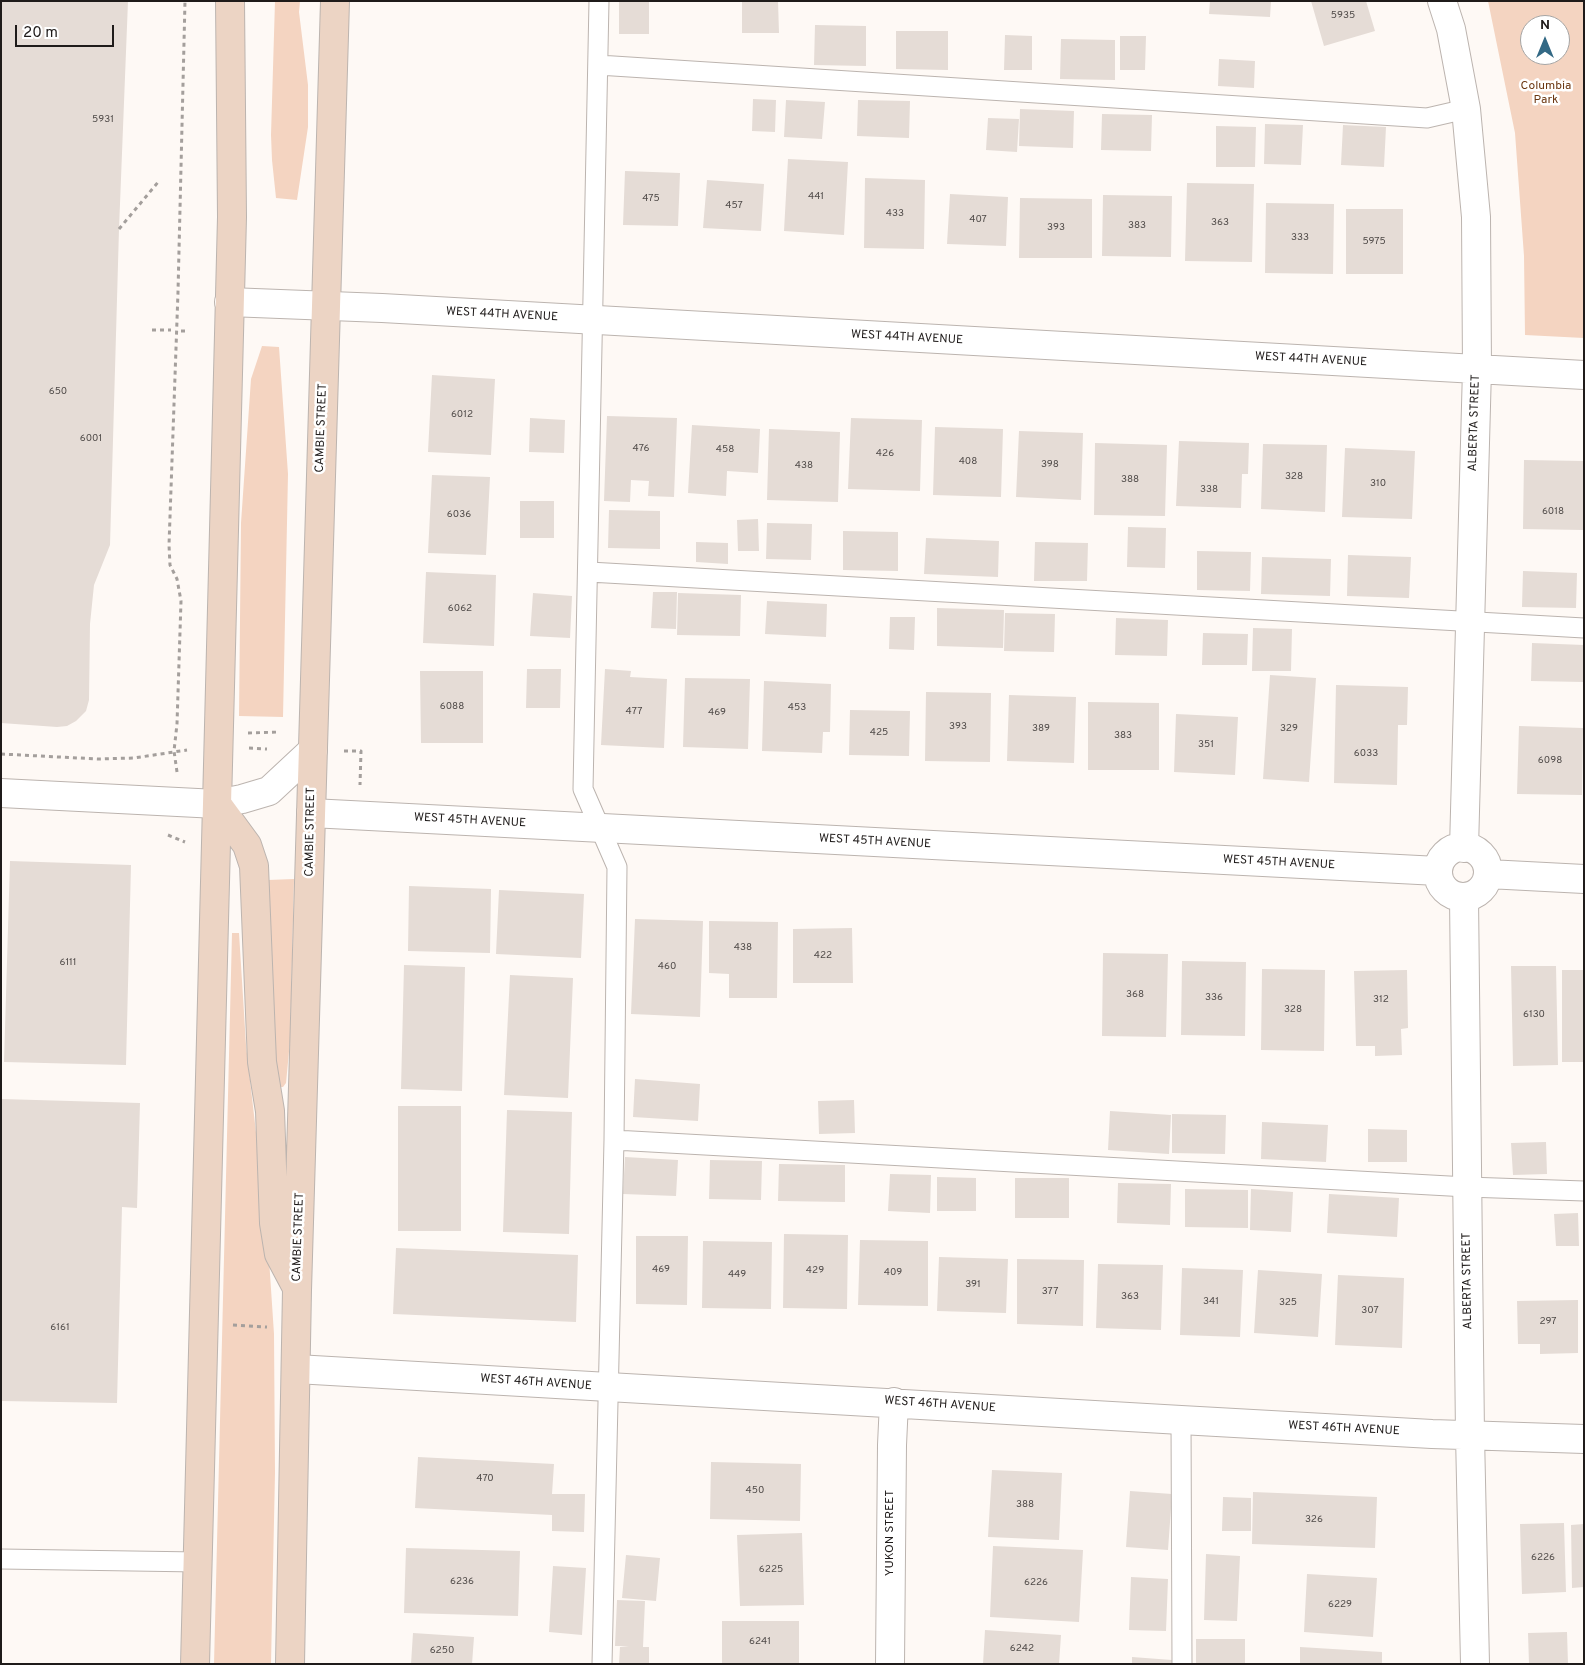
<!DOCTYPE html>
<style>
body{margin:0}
#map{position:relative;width:1585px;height:1665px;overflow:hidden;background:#fef9f5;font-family:Overpass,sans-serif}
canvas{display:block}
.frame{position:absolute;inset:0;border:2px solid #1f1b1a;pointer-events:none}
.north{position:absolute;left:1520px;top:15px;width:50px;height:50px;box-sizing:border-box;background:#fff;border:1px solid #a5a4a3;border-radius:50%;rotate:0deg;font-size:14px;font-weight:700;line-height:20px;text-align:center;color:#1f1b1a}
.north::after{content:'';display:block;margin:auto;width:18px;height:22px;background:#336985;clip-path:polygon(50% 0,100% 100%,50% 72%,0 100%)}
.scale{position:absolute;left:15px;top:25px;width:99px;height:22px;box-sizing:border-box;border:2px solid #1f1b1a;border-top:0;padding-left:6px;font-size:15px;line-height:18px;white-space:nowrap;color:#1f1b1a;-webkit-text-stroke:4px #fff;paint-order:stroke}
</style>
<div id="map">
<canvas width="1585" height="1665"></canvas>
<div class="frame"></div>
<div class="north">N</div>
<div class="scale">20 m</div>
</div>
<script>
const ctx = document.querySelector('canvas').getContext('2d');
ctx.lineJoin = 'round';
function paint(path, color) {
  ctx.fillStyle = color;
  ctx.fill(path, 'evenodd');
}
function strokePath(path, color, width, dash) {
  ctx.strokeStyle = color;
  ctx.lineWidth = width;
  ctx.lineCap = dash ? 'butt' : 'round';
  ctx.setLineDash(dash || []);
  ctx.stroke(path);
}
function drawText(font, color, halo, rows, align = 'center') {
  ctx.font = font + ' Overpass,sans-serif';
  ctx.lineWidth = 5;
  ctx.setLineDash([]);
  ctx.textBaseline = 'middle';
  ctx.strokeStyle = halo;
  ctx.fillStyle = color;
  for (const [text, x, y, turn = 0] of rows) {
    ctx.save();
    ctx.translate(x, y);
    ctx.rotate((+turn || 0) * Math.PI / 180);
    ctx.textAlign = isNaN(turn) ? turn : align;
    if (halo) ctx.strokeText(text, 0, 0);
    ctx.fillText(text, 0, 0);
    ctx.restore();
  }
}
paint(new Path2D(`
 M 275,1 L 300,1 L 299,12 L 308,85 L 308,127 L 297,200 L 276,198 L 272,160 L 271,135 Z
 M 1488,1 L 1584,1 L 1584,338 L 1525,335 L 1524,256 L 1515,133 ZM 1530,25 L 1560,25 L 1560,55 L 1530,55 Z
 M 262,346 L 279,347 L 288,474 L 283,717 L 239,716 L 241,523 L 251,379 Z
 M 294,879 L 290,1041 L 286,1083 L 283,1087 L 280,1087 L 277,1084 L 266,933 L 268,880 Z
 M 232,933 L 239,933 L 246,1045 L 267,1229 L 274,1334 L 275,1473 L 271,1664 L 214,1664 Z`), '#f4d4c1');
paint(new Path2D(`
 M 1,1 L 128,1 L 119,229 L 110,545 L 94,585 L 90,624 L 89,700 L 86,711 L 76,721 L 67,726 L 57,727 L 1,723 Z
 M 619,1 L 649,1 L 649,34 L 619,34 Z
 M 742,1 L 778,1 L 779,33 L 742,33 Z
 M 1210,1 L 1271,1 L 1270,17 L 1209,14 Z
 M 1311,1 L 1366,1 L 1375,31 L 1324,46 Z
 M 815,25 L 866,26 L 866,66 L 814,65 Z
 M 896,31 L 948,31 L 948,70 L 896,69 Z
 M 1005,35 L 1032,36 L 1032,70 L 1004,70 Z
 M 1120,36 L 1146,36 L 1145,70 L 1120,70 Z
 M 1061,39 L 1115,40 L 1115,80 L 1060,79 Z
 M 1219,59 L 1255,61 L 1254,88 L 1218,86 Z
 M 753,99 L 776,100 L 775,132 L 752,131 Z
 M 786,100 L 825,102 L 822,139 L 784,137 Z
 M 858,100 L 910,101 L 909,138 L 857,136 Z
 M 1020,109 L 1074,111 L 1073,148 L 1019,146 Z
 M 1102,114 L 1152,115 L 1151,151 L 1101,150 Z
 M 988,118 L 1019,119 L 1017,152 L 986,150 Z
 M 1265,124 L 1303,125 L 1301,165 L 1264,164 Z
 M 1343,125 L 1386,127 L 1384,167 L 1341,165 Z
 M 1216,126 L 1256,127 L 1255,167 L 1216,167 Z
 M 788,159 L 848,162 L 844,235 L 784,231 Z
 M 625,171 L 680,173 L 678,226 L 623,225 Z
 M 865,178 L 925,180 L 924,249 L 864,248 Z
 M 707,180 L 764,184 L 761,231 L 703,228 Z
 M 1187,183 L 1254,184 L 1252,262 L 1185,261 Z
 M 950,194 L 1008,197 L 1006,246 L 947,244 Z
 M 1103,195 L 1172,196 L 1171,257 L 1102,256 Z
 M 1020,198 L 1092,199 L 1092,258 L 1019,258 Z
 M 1266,203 L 1334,204 L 1333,274 L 1265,273 Z
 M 1346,209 L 1403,209 L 1403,274 L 1346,274 Z
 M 432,375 L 495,379 L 491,455 L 428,452 Z
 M 607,416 L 677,418 L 674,497 L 648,496 L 649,481 L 631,480 L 630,502 L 604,501 Z
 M 530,418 L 565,420 L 564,453 L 529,452 Z
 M 851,418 L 922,420 L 920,491 L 848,489 Z
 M 692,425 L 760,429 L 758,473 L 727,471 L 726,496 L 688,493 Z
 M 935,427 L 1003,429 L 1001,497 L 933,495 Z
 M 769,429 L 840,432 L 838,502 L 767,500 Z
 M 1019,431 L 1083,433 L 1081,500 L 1016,497 Z
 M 1179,441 L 1249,443 L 1248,474 L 1242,474 L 1241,508 L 1176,506 Z
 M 1095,443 L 1167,445 L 1165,516 L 1094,515 Z
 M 1263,444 L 1327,445 L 1325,512 L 1261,509 Z
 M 1345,448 L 1415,451 L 1412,519 L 1342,517 Z
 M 1524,460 L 1584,461 L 1583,530 L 1523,529 Z
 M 432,475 L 490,477 L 486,555 L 428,553 Z
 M 520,501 L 554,501 L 554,538 L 520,538 Z
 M 609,510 L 660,511 L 660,549 L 608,548 Z
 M 758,519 L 759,551 L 738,551 L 737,520 Z
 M 767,523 L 812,524 L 811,560 L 766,559 Z
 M 1128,527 L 1166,528 L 1165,568 L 1127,567 Z
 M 843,531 L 898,532 L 898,571 L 843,570 Z
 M 926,538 L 999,541 L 998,577 L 924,574 Z
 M 696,542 L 728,543 L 728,564 L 696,562 Z
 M 1035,542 L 1088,543 L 1087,581 L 1034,581 Z
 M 1197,551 L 1251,552 L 1250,591 L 1197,590 Z
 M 1348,555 L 1411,557 L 1409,598 L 1347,596 Z
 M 1262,557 L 1331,559 L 1330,596 L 1261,594 Z
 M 1523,571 L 1577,573 L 1576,608 L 1522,607 Z
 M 426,572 L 496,575 L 494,646 L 423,643 Z
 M 653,592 L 677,592 L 676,629 L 651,628 Z
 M 533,593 L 572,596 L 570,638 L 530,636 Z
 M 678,593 L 741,595 L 740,636 L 677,635 Z
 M 767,601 L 827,604 L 826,637 L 765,634 Z
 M 937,608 L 1004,610 L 1003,648 L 937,646 Z
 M 1005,613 L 1055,614 L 1054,652 L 1004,651 Z
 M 890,617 L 915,617 L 914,650 L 889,649 Z
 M 1116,618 L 1168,620 L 1167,656 L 1115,655 Z
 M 1253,628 L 1292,629 L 1291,671 L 1252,671 Z
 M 1203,633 L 1248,634 L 1247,665 L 1202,665 Z
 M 1532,643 L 1584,645 L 1584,682 L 1531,681 Z
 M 527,669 L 561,669 L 560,708 L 526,708 Z
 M 605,669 L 631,671 L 630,677 L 667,679 L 664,748 L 601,745 Z
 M 420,671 L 483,671 L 483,743 L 421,743 Z
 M 1270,675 L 1316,678 L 1309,782 L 1263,779 Z
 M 685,678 L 750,679 L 748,749 L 683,747 Z
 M 764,681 L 831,684 L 830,732 L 823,732 L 822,753 L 762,751 Z
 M 1336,685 L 1408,687 L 1407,725 L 1398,725 L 1397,785 L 1334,783 Z
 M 926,692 L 991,693 L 990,762 L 925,761 Z
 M 1009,695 L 1076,697 L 1074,763 L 1007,761 Z
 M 1088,702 L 1159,703 L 1159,770 L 1088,770 Z
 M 850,710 L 910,711 L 909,756 L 849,755 Z
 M 1176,714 L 1238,717 L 1235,775 L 1174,772 Z
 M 1519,726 L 1583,728 L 1582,795 L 1517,794 Z
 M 10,861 L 131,865 L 126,1065 L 4,1062 Z
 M 409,886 L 491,889 L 490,953 L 408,951 Z
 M 499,890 L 584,894 L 581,958 L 496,954 Z
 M 635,919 L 703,921 L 700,1017 L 631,1014 Z
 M 709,921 L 778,922 L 777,998 L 729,998 L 729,974 L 709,973 Z
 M 852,928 L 853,983 L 793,983 L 793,929 Z
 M 1103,953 L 1168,954 L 1166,1037 L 1102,1036 Z
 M 1182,961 L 1246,962 L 1245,1036 L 1181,1035 Z
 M 404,965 L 465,967 L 462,1091 L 401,1089 Z
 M 1511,966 L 1556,966 L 1558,1065 L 1513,1066 Z
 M 1262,969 L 1325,970 L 1324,1051 L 1261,1050 Z
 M 1407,970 L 1408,1028 L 1401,1029 L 1402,1055 L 1375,1056 L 1375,1046 L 1356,1046 L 1354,971 Z
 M 1562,970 L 1584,970 L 1584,1062 L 1562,1062 Z
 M 510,975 L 573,978 L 568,1098 L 504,1095 Z
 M 635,1079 L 700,1084 L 698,1121 L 633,1117 Z
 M 1,1099 L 140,1103 L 137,1208 L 122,1207 L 117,1403 L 1,1401 Z
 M 854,1100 L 855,1133 L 819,1134 L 818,1101 Z
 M 398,1106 L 461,1106 L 461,1231 L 398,1231 Z
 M 507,1110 L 572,1112 L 569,1234 L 503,1232 Z
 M 1110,1111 L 1171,1115 L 1169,1154 L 1108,1150 Z
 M 1172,1114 L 1226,1115 L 1225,1154 L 1172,1153 Z
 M 1262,1122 L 1328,1125 L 1326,1162 L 1261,1159 Z
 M 1368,1129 L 1407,1130 L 1407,1162 L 1368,1162 Z
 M 1546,1142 L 1547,1174 L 1513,1175 L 1511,1143 Z
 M 625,1157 L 678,1160 L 676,1196 L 623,1194 Z
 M 710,1160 L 762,1161 L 761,1200 L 709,1199 Z
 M 779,1164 L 845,1165 L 845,1202 L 778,1201 Z
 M 890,1174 L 931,1175 L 930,1213 L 888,1211 Z
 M 937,1177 L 976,1178 L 976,1211 L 937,1211 Z
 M 1015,1178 L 1069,1178 L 1069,1218 L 1015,1218 Z
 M 1118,1183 L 1171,1184 L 1170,1225 L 1117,1223 Z
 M 1185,1189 L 1248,1190 L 1248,1228 L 1185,1227 Z
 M 1251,1189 L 1293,1192 L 1291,1232 L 1250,1230 Z
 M 1329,1194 L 1399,1198 L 1397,1237 L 1327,1233 Z
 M 1578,1213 L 1579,1246 L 1556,1246 L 1554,1214 Z
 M 784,1234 L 848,1235 L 847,1309 L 783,1308 Z
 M 636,1236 L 688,1236 L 687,1305 L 636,1304 Z
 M 860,1240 L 928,1241 L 928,1306 L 858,1305 Z
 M 703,1241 L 772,1242 L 771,1309 L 702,1308 Z
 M 396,1248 L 578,1255 L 576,1322 L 393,1314 Z
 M 939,1257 L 1008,1259 L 1006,1313 L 937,1311 Z
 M 1017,1259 L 1084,1260 L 1083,1326 L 1017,1324 Z
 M 1098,1264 L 1163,1265 L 1161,1330 L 1096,1328 Z
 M 1182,1268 L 1243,1270 L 1240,1337 L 1180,1335 Z
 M 1258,1270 L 1322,1274 L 1318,1337 L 1254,1333 Z
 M 1338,1275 L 1404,1278 L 1402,1348 L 1335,1345 Z
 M 1578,1300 L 1578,1353 L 1540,1354 L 1540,1344 L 1518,1344 L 1517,1301 Z
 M 418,1457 L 554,1464 L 552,1494 L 585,1494 L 584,1532 L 552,1531 L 552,1515 L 415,1508 Z
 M 711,1462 L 801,1464 L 800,1521 L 710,1519 Z
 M 992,1470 L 1062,1473 L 1059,1540 L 988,1537 Z
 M 1130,1491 L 1172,1494 L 1168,1550 L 1126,1547 Z
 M 1253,1492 L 1377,1497 L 1375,1548 L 1252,1544 Z
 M 1223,1497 L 1251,1498 L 1251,1531 L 1222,1531 Z
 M 1564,1523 L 1566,1592 L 1522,1594 L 1520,1524 Z
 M 1584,1524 L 1584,1587 L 1572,1588 L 1571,1525 Z
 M 802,1533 L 804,1605 L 740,1606 L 737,1535 Z
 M 993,1546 L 1083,1550 L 1079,1622 L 990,1617 Z
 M 406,1548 L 520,1551 L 518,1616 L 404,1613 Z
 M 1206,1554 L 1240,1556 L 1237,1621 L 1204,1620 Z
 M 626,1555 L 660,1558 L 656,1601 L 622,1598 Z
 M 553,1566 L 586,1568 L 582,1635 L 549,1632 Z
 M 1307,1574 L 1377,1578 L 1373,1637 L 1304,1632 Z
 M 1131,1577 L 1168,1579 L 1166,1631 L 1129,1630 Z
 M 617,1600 L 645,1601 L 643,1647 L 649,1647 L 649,1664 L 619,1664 L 620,1647 L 629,1646 L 615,1646 Z
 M 722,1621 L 799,1621 L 799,1664 L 722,1664 Z
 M 985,1630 L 1061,1635 L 1059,1664 L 983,1664 Z
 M 1567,1632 L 1568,1664 L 1529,1664 L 1528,1633 Z
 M 413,1633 L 474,1637 L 472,1664 L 411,1664 Z
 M 1196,1639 L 1245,1639 L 1245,1664 L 1196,1664 Z
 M 1300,1647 L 1382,1652 L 1382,1664 L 1300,1664 Z
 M 1132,1657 L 1172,1660 L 1172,1664 L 1132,1664 Z`), '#e5dcd6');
const lane = new Path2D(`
 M 599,1 L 583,789 L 617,867 L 614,1140 L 602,1664
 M 598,65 L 1427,118 L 1466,109
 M 589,572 L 1584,628
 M 614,1140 L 1467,1187 L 1584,1191
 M 1181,1420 L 1182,1664
 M 1,1559 L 198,1562`);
const street = new Path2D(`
 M 1442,1 L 1451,29 L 1466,109 L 1476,217 L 1477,369 L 1464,848
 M 229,302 L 382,308 L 1584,375
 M 1,793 L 217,804 L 242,799 L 269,791 L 313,750
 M 311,813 L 1438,871
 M1438 872a25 25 0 1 1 50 0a25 25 0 1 1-50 0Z
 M 1488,874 L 1584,879
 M 1464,897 L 1470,1435 L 1475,1664
 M 296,1369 L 1181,1420 L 1432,1434 L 1584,1439
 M 890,1664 L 892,1445 L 894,1402`);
const secondary = new Path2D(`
 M 217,804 L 247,845 L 254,866 L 262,1062 L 270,1111 L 274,1223 L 279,1254 L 297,1288
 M 195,1664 L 232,217 L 230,1
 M 290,1664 L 297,1290 L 335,1`);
strokePath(lane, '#bcb4af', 21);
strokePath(street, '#bcb4af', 30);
strokePath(secondary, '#bcb4af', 30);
strokePath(new Path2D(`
 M 119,229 L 159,181
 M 152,330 L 171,330
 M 181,331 L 186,331
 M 248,733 L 280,732
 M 249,748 L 267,749
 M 344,751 L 361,751 L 360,785
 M 1,754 L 98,759 L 134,758 L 187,750
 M 177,772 L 174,751 L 177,724 L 181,601 L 177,579 L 170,565 L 169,545 L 178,292 L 185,1
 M 168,835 L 185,842
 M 233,1325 L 267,1327`), '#a49f9c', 3, [4, 4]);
strokePath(lane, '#fff', 19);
strokePath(street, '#fff', 28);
strokePath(secondary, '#ecd4c4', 28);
drawText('10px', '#504b49', null, [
 ["5935",1343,16],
 ["5931",103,120],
 ["441",816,197],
 ["475",651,199],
 ["457",734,206],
 ["433",895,214],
 ["407",978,220],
 ["363",1220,223],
 ["383",1137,226],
 ["393",1056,228],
 ["333",1300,238],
 ["5975",1374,242],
 ["650",58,392],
 ["6012",462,415],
 ["6001",91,439],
 ["476",641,449],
 ["458",725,450],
 ["426",885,454],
 ["408",968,462],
 ["398",1050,465],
 ["438",804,466],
 ["328",1294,477],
 ["388",1130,480],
 ["310",1378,484],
 ["338",1209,490],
 ["6018",1553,512],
 ["6036",459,515],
 ["6062",460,609],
 ["6088",452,707],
 ["453",797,708],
 ["477",634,712],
 ["469",717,713],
 ["393",958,727],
 ["389",1041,729],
 ["329",1289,729],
 ["425",879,733],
 ["383",1123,736],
 ["351",1206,745],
 ["6033",1366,754],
 ["6098",1550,761],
 ["438",743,948],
 ["422",823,956],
 ["6111",68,963],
 ["460",667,967],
 ["368",1135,995],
 ["336",1214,998],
 ["312",1381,1000],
 ["328",1293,1010],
 ["6130",1534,1015],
 ["469",661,1270],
 ["429",815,1271],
 ["409",893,1273],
 ["449",737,1275],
 ["391",973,1285],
 ["377",1050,1292],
 ["363",1130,1297],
 ["341",1211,1302],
 ["325",1288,1303],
 ["307",1370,1311],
 ["297",1548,1322],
 ["6161",60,1328],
 ["470",485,1479],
 ["450",755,1491],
 ["388",1025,1505],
 ["326",1314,1520],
 ["6226",1543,1558],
 ["6225",771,1570],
 ["6236",462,1582],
 ["6226",1036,1583],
 ["6229",1340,1605],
 ["6241",760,1642],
 ["6242",1022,1649],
 ["6250",442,1651]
]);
drawText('12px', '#6b3711', '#fff', [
 ["Columbia",1546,87],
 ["Park",1546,101]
]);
drawText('12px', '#1f1b1a', '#fff', [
 ["WEST 44TH AVENUE",502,315,3],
 ["WEST 44TH AVENUE",907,338,3],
 ["WEST 44TH AVENUE",1311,360,3],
 ["ALBERTA STREET",1475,423,-88],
 ["CAMBIE STREET",322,428,-88],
 ["WEST 45TH AVENUE",470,821,3],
 ["CAMBIE STREET",311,832,-89],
 ["WEST 45TH AVENUE",875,842,3],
 ["WEST 45TH AVENUE",1279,863,3],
 ["CAMBIE STREET",299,1237,-88],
 ["ALBERTA STREET",1468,1281,-91],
 ["WEST 46TH AVENUE",536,1383,4],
 ["WEST 46TH AVENUE",940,1405,4],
 ["WEST 46TH AVENUE",1344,1429,3],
 ["YUKON STREET",891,1533,-90]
]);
</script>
